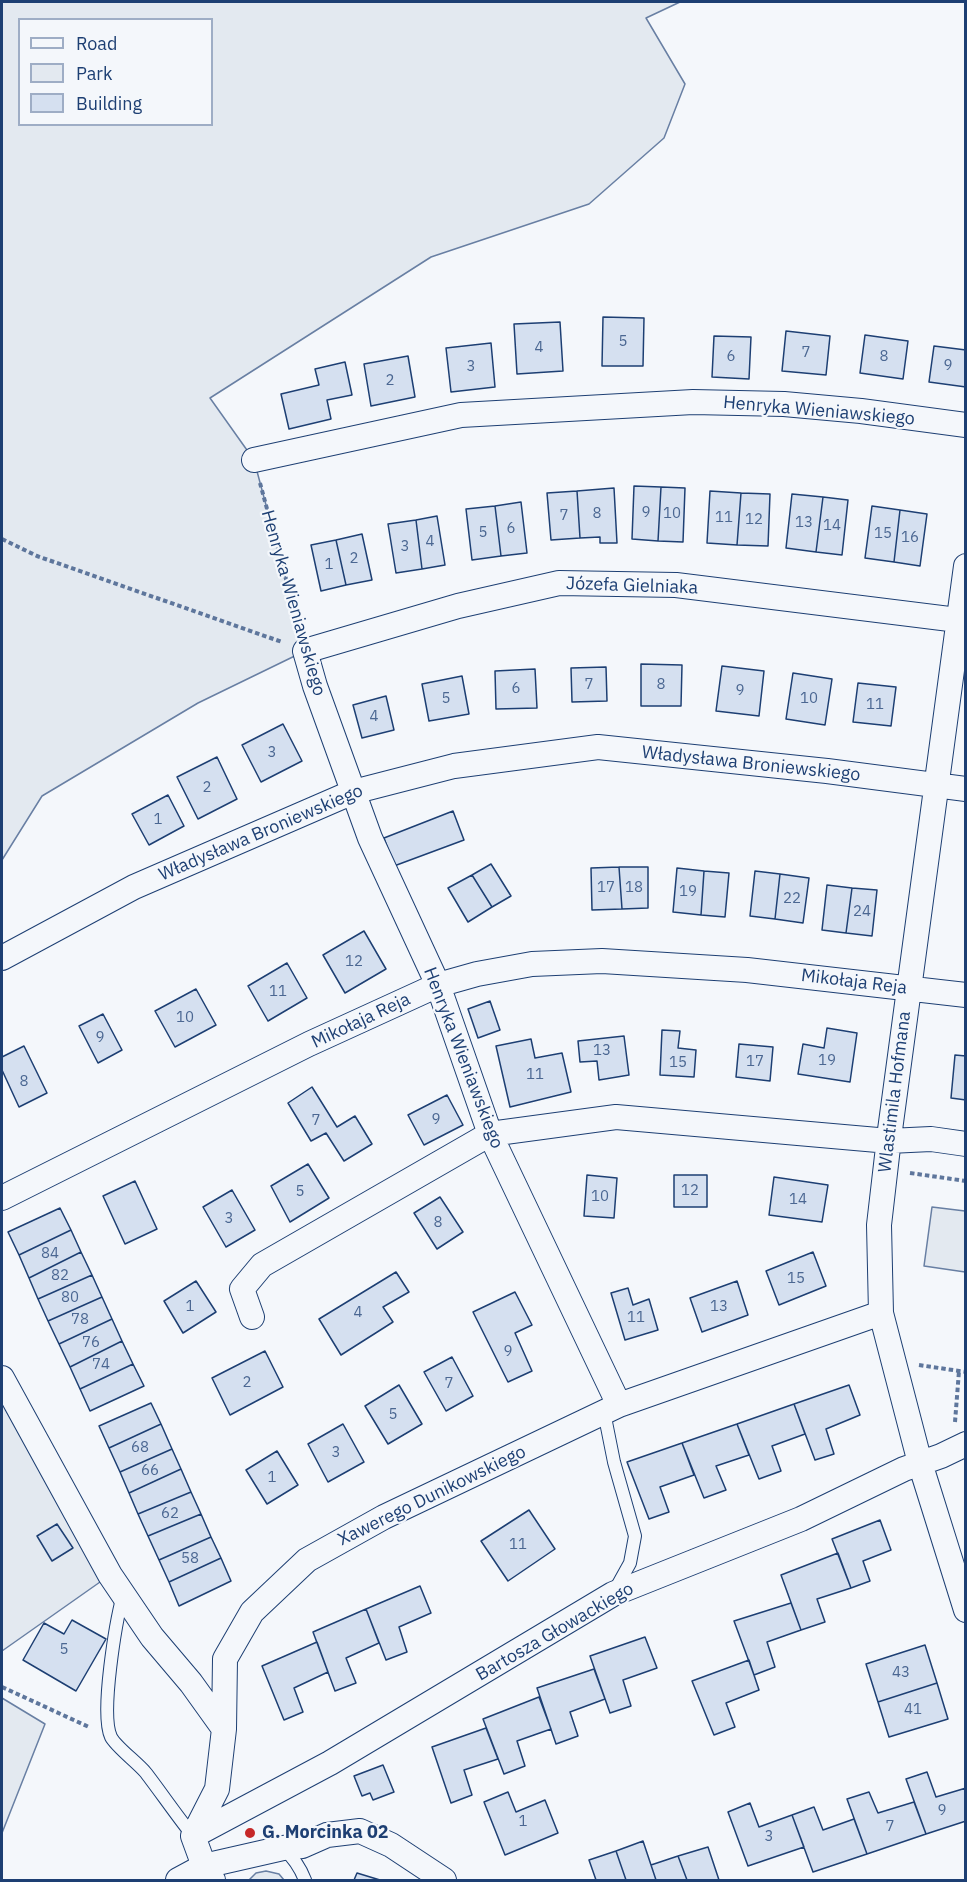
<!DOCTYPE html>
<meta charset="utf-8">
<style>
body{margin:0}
#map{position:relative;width:967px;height:1882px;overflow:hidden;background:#f4f7fb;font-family:"IBM Plex Sans",sans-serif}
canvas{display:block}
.frame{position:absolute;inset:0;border:3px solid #1d3f73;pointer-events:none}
.legend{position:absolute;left:18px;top:18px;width:195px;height:108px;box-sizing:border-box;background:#f4f7fb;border:2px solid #9eadc5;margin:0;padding:8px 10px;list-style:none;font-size:18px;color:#1d3f73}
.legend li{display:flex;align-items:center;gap:12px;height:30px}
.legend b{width:30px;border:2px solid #9eadc5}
</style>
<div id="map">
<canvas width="967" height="1882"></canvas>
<div class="frame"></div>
<ul class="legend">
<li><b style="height:8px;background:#f4f7fb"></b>Road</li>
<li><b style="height:16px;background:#e3e9f0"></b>Park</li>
<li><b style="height:16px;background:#d5e0f0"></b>Building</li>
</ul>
</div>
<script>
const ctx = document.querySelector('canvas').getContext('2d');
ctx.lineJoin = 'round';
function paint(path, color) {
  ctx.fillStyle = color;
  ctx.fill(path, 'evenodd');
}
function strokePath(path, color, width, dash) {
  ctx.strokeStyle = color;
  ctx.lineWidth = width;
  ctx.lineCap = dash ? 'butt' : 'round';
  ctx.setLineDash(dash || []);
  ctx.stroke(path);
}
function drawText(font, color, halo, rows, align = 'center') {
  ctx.font = font + ' "IBM Plex Sans",sans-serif';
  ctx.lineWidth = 4.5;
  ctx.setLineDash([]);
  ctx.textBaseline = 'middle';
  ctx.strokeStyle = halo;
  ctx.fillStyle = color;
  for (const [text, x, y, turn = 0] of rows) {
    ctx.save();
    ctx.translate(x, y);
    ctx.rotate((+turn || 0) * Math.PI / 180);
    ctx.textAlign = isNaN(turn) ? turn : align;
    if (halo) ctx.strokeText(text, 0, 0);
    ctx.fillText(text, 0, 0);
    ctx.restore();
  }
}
const green = new Path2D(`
 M 2,2 L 680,2 L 646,18 L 685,84 L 664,138 L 589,204 L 431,257 L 210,398 L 254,460 L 305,651 L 198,703 L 42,796 L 2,860 ZM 20,20 L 212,20 L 212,124 L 20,124 Z
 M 932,1207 L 965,1211 L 965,1272 L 924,1266 Z
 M 2,1379 L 110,1575 L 2,1651 Z
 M 2,1698 L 45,1724 L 2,1833 Z
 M 266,1871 L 279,1874 L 284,1880 L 249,1880 L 256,1873 Z`);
paint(green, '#e3e9f0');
strokePath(green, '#687fa3', 1.5);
const building = new Path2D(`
 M 603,317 L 644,318 L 643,366 L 602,366 Z
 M 560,322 L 563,371 L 517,374 L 514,324 Z
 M 786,331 L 830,336 L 826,375 L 782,371 Z
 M 865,335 L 908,341 L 903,379 L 860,373 Z
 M 714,336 L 751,337 L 749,379 L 712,377 Z
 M 491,343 L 495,387 L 451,392 L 446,348 Z
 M 934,346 L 966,350 L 966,387 L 929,382 Z
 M 408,356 L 415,397 L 371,406 L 364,364 Z
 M 345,362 L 352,395 L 327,400 L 331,419 L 289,429 L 281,394 L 319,385 L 315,369 Z
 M 634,486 L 661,487 L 658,541 L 632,539 Z
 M 661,487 L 685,488 L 683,542 L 658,541 Z
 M 614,488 L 617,543 L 600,543 L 600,537 L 580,538 L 577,491 Z
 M 577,491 L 580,538 L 551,540 L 547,493 Z
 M 710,491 L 741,493 L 737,545 L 707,543 Z
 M 741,493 L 770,494 L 768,546 L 737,545 Z
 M 792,494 L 823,497 L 816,552 L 786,548 Z
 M 823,497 L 848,500 L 842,555 L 816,552 Z
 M 521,502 L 527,553 L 501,556 L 495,506 Z
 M 495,506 L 501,556 L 472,560 L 466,509 Z
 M 872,506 L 900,510 L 894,562 L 865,558 Z
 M 900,510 L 927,514 L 920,566 L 894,562 Z
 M 437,516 L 445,565 L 422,569 L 416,520 Z
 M 416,520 L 422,569 L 396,573 L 388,524 Z
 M 362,534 L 372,580 L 346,585 L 336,540 Z
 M 336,540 L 346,585 L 321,591 L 311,545 Z
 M 641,664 L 682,665 L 681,706 L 641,706 Z
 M 722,666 L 764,671 L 759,716 L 716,711 Z
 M 606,667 L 607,701 L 572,702 L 571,668 Z
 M 535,669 L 537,708 L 496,709 L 495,671 Z
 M 793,673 L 832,679 L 825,725 L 786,719 Z
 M 462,676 L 469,714 L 429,721 L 422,684 Z
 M 858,683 L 896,687 L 891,726 L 853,722 Z
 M 386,696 L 394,730 L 362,738 L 353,705 Z
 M 283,724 L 302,761 L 261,782 L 242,745 Z
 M 217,757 L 237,799 L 198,819 L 177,777 Z
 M 168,795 L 184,826 L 149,845 L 132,814 Z
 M 453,811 L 464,840 L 394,866 L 384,838 Z
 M 491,864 L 511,896 L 492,907 L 472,875 Z
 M 619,867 L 622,909 L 592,910 L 591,868 Z
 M 619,867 L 648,867 L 648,908 L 622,909 Z
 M 677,868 L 704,871 L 701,915 L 673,912 Z
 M 704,871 L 729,873 L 725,917 L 701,915 Z
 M 755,871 L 780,874 L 775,919 L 750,916 Z
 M 780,874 L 809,878 L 803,923 L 775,919 Z
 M 472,875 L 492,907 L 468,922 L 448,888 Z
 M 827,885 L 852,888 L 846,933 L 822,930 Z
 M 852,888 L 877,890 L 872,936 L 846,933 Z
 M 364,931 L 386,969 L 345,993 L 323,955 Z
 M 287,963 L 307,998 L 268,1021 L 248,986 Z
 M 196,989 L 216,1025 L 175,1047 L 155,1011 Z
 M 490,1001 L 500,1030 L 478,1038 L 468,1009 Z
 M 103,1014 L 122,1050 L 98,1063 L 79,1026 Z
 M 827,1028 L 857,1033 L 850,1082 L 798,1074 L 803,1044 L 824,1048 Z
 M 662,1030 L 680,1031 L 678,1048 L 696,1050 L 694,1077 L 660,1075 Z
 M 624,1036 L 629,1075 L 599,1080 L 597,1061 L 580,1062 L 578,1041 Z
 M 531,1039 L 535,1058 L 562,1053 L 571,1092 L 510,1107 L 496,1046 Z
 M 739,1044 L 773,1047 L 770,1081 L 736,1077 Z
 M 24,1046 L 47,1093 L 19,1107 L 2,1070 L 2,1057 Z
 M 955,1055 L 966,1056 L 966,1100 L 951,1098 Z
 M 312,1087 L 337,1127 L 355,1116 L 372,1144 L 344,1161 L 326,1133 L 311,1141 L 288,1103 Z
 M 447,1095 L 463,1125 L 424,1145 L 408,1115 Z
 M 308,1164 L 329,1198 L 290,1222 L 271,1186 Z
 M 587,1175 L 617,1178 L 614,1218 L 584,1216 Z
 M 674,1175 L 707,1175 L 707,1207 L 674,1207 Z
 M 774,1177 L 828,1185 L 822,1222 L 769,1215 Z
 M 135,1181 L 157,1229 L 125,1244 L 103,1196 Z
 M 232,1190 L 255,1230 L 226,1247 L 203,1207 Z
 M 440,1197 L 463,1232 L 437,1249 L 414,1213 Z
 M 60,1208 L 71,1230 L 19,1255 L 8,1232 Z
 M 71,1230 L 81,1252 L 29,1278 L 19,1255 Z
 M 81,1252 L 92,1275 L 38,1299 L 29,1278 Z
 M 813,1252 L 826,1286 L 779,1305 L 766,1271 Z
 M 396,1272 L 409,1292 L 383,1307 L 393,1322 L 341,1355 L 319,1319 Z
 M 92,1275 L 102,1297 L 48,1321 L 38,1299 Z
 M 196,1281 L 216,1312 L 183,1333 L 164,1301 Z
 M 737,1281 L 748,1315 L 702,1332 L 690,1298 Z
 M 628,1288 L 633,1305 L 649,1299 L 658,1330 L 625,1340 L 611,1293 Z
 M 515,1292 L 532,1325 L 515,1333 L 532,1371 L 508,1382 L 473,1312 Z
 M 102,1297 L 112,1319 L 59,1344 L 48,1321 Z
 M 112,1319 L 122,1341 L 70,1367 L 59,1344 Z
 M 122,1341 L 133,1364 L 80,1389 L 70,1367 Z
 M 265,1351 L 283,1387 L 230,1415 L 212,1378 Z
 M 452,1357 L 473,1396 L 446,1411 L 424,1372 Z
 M 133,1364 L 144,1386 L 90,1411 L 80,1389 Z
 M 399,1385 L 422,1424 L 388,1444 L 365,1406 Z
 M 849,1385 L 860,1415 L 826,1429 L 834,1454 L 815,1460 L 794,1404 Z
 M 151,1403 L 161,1424 L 109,1448 L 99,1426 Z
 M 794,1404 L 805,1434 L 772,1446 L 781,1471 L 759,1479 L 737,1424 Z
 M 161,1424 L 172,1449 L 120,1472 L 109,1448 Z
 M 343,1424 L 364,1462 L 328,1482 L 308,1444 Z
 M 737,1424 L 749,1455 L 716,1466 L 726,1490 L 704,1498 L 682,1443 Z
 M 682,1443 L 694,1475 L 660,1487 L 669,1512 L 649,1519 L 627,1462 Z
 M 172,1449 L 181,1469 L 129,1493 L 120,1472 Z
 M 277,1451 L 298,1485 L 267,1504 L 246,1470 Z
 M 181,1469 L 191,1492 L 138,1514 L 129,1493 Z
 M 191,1492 L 201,1514 L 148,1536 L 138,1514 Z
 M 529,1510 L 555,1549 L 508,1581 L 481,1541 Z
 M 201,1514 L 211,1537 L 159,1560 L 148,1536 Z
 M 880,1520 L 891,1550 L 863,1561 L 870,1581 L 851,1588 L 832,1539 Z
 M 57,1524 L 73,1548 L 52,1561 L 37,1536 Z
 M 211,1537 L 221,1558 L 169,1582 L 159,1560 Z
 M 838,1553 L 851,1588 L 817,1599 L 825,1622 L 801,1630 L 781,1575 Z
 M 221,1558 L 231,1581 L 179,1606 L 169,1582 Z
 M 420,1586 L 431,1613 L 399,1627 L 407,1652 L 386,1660 L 366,1609 Z
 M 791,1603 L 801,1630 L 767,1642 L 775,1667 L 754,1675 L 734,1621 Z
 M 366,1609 L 379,1643 L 346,1658 L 356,1683 L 335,1691 L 313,1632 Z
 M 72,1620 L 106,1639 L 76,1691 L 23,1660 L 44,1623 L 64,1634 Z
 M 645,1637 L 657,1668 L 623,1680 L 631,1706 L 610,1713 L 590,1656 Z
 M 317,1642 L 328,1672 L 294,1688 L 303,1712 L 284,1720 L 262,1666 Z
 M 925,1645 L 937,1683 L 878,1702 L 866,1664 Z
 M 749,1660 L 759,1690 L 726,1703 L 735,1727 L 714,1735 L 692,1681 Z
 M 594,1669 L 605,1699 L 570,1712 L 578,1736 L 556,1744 L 537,1688 Z
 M 937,1683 L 948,1719 L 889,1737 L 878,1702 Z
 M 539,1697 L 551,1729 L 517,1741 L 525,1766 L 504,1774 L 483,1719 Z
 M 486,1728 L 498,1759 L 464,1770 L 472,1795 L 451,1803 L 432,1747 Z
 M 383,1765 L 394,1792 L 373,1800 L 370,1793 L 362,1796 L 354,1776 Z
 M 927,1772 L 936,1797 L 966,1788 L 966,1821 L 926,1834 L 906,1779 Z
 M 508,1792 L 516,1812 L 545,1800 L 558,1833 L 505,1855 L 484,1802 Z
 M 869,1792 L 878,1813 L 914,1802 L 926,1834 L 867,1854 L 847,1799 Z
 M 750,1803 L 759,1827 L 792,1815 L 804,1847 L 748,1866 L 728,1812 Z
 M 814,1807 L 823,1830 L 854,1819 L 867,1854 L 813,1872 L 792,1815 Z
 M 643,1841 L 656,1880 L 626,1880 L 616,1851 Z
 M 708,1847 L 719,1880 L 687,1880 L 678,1856 Z
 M 616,1851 L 626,1880 L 596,1880 L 589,1860 Z
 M 678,1856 L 687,1880 L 656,1880 L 651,1865 Z
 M 357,1873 L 380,1880 L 354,1880 Z`);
paint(building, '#d5e0f0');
strokePath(building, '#1d3f73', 1.5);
const service = new Path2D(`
 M 604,1412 L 614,1462 L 635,1536 L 630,1563 L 615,1590
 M 123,1595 C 116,1621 100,1714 111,1737 C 116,1747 138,1763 146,1773 C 162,1794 177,1816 193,1836
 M 283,1848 C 294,1858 300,1867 305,1880`);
const minor = new Path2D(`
 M 254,460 L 461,415 L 693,402 L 784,404 L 861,411 L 966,425
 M 966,566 L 890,1130 L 879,1225 L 881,1313 L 920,1463 L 966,1610
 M 2,958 L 134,887 L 353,792 L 454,766 L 598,747 L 827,771 L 966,789
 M 2,1198 L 309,1044 L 438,985 L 477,974 L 532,964 L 602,961 L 747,970 L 966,995
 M 252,1317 L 242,1289 L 262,1265 L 490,1134 L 616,1117 L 889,1141 L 931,1139 L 966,1144
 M 2,1378 L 110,1575 L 152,1637 L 191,1683 L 224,1729
 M 619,1405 L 490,1134 L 438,985 L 370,838 L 315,686 L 305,651 L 458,606 L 559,583 L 676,585 L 966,621
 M 193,1836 L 330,1763 L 613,1594 L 801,1519 L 904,1469 L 941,1456 L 966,1444
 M 178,1880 L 204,1866 L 283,1848 L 302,1846 L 327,1835 L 360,1831 L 391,1845 L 444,1880
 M 213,1880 L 204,1866 L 193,1836 L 217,1789 L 224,1729 L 225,1659 L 252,1612 L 307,1560 L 384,1517 L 619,1405 L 881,1313`);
strokePath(service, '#1d3f73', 14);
strokePath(minor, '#1d3f73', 26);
strokePath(new Path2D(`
 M 260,483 L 299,627
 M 2,539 L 37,556 L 282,642
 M 910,1173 L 966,1181
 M 919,1365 L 966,1372
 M 955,1422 L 959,1371
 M 2,1687 L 89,1727`), '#5e769c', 4, [4.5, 3]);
strokePath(service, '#f4f7fb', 12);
strokePath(minor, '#f4f7fb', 24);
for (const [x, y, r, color] of [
 [250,1833,6,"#c62828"]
]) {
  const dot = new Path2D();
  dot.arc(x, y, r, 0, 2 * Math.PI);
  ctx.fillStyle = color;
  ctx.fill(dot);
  strokePath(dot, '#f4f7fb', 2);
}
drawText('15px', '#4b6792', null, [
 ["5",623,342],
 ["4",539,348],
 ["7",806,353],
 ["6",731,357],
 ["8",884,357],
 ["9",948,366],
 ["3",471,367],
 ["2",390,381],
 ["9",646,513],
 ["8",597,514],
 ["10",672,514],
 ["7",564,516],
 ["11",724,518],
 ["12",754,520],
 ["13",804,523],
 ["14",832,526],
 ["6",511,529],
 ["5",483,533],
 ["15",883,534],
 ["16",910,538],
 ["4",430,542],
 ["3",405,547],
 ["2",354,559],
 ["1",329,565],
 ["7",589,685],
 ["8",661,685],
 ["6",516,689],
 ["9",740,691],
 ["5",446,699],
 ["10",809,699],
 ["11",875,705],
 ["4",374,717],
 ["3",272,753],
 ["2",207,788],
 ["1",158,820],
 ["17",606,888],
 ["18",634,888],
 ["19",688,892],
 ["22",792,899],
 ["24",862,912],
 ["12",354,962],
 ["11",278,992],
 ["10",185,1018],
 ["9",100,1038],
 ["13",602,1051],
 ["19",827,1061],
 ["17",755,1062],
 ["15",678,1063],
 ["11",535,1075],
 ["8",24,1082],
 ["9",436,1120],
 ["7",316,1121],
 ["12",690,1191],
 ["5",300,1192],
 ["10",600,1197],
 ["14",798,1200],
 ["3",229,1219],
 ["8",438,1223],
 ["84",50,1254],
 ["82",60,1276],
 ["15",796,1279],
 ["80",70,1298],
 ["1",190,1307],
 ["13",719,1307],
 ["4",358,1313],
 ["11",636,1318],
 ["78",80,1320],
 ["76",91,1343],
 ["9",508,1352],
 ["74",101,1365],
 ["2",247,1383],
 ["7",449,1384],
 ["5",393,1415],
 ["68",140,1448],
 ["3",336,1453],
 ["66",150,1471],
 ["1",272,1478],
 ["62",170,1514],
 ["11",518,1545],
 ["58",190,1559],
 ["5",64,1650],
 ["43",901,1673],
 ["41",913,1710],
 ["9",942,1811],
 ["1",523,1822],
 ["7",890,1827],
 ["3",769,1837]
]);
drawText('18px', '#1d3f73', '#f4f7fb', [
 ["Henryka Wieniawskiego",819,411,5],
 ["Józefa Gielniaka",632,586,2],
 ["Henryka Wieniawskiego",293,603,74],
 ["Władysława Broniewskiego",751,764,6],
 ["Władysława Broniewskiego",261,833,-23],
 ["Mikołaja Reja",854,982,7],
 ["Mikołaja Reja",361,1021,-25],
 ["Henryka Wieniawskiego",463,1058,69],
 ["Wlastimila Hofmana",895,1092,-83],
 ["Xawerego Dunikowskiego",432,1496,-26],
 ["Bartosza Głowackiego",555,1632,-30]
]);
drawText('bold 18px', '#1d3f73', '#f4f7fb', [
 ["G. Morcinka 02",262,1833]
], 'left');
</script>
